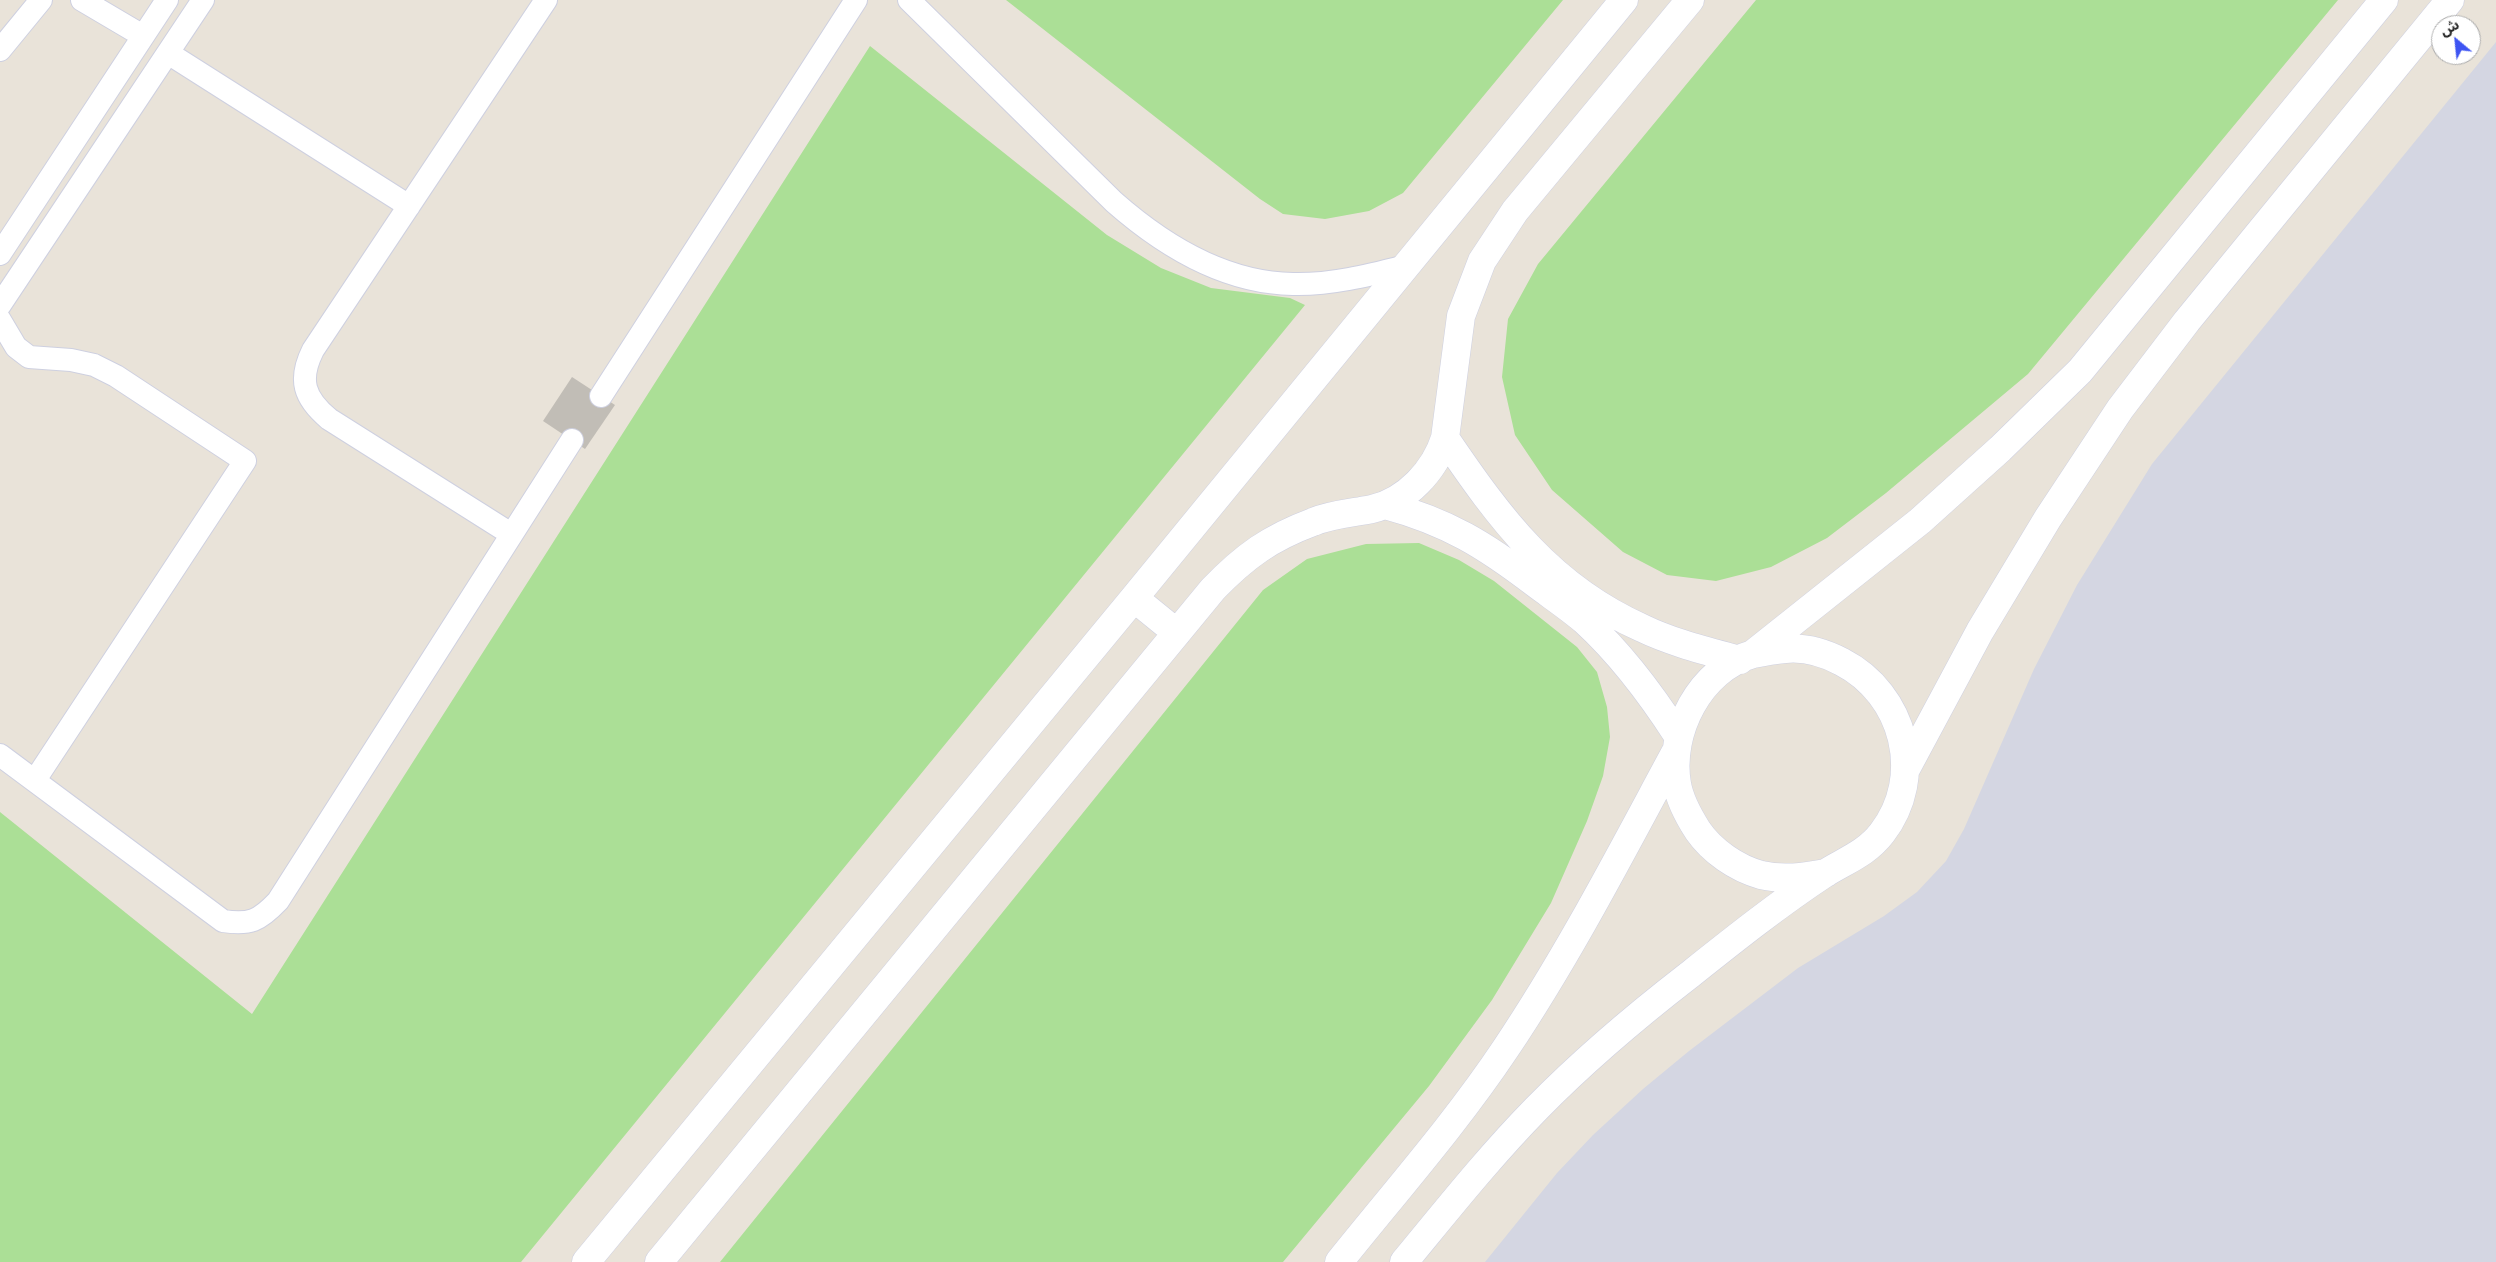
<!DOCTYPE html>
<meta charset="utf-8">
<style>
body{margin:0}
#map{position:relative;width:2496px;height:1262px;overflow:hidden;background:#e9e3d9;font-family:"Golos Text","Noto Sans Arabic",sans-serif}
canvas{display:block}
.north{position:absolute;left:2431px;top:15px;width:50px;height:50px;box-sizing:border-box;background:#fff;border:1px solid #a9a9a9;border-radius:50%;rotate:332deg;font-size:14px;font-weight:700;line-height:20px;text-align:center;color:#272727}
.north::after{content:'';display:block;margin:auto;width:18px;height:22px;background:#3d54f2;clip-path:polygon(50% 0,100% 100%,50% 72%,0 100%)}
</style>
<div id="map">
<canvas width="2496" height="1262"></canvas>
<div class="north">ش</div>
</div>
<script>
const ctx = document.querySelector('canvas').getContext('2d');
ctx.lineJoin = 'round';
function paint(path, color) {
  ctx.fillStyle = color;
  ctx.fill(path, 'evenodd');
}
function strokePath(path, color, width, dash) {
  ctx.strokeStyle = color;
  ctx.lineWidth = width;
  ctx.lineCap = dash ? 'butt' : 'round';
  ctx.setLineDash(dash || []);
  ctx.stroke(path);
}
paint(new Path2D(`
 M 2496,42 L 2496,1262 L 1485,1262 L 1557,1173 L 1593,1135 L 1643,1089 L 1689,1051 L 1798,968 L 1884,916 L 1917,892 L 1946,861 L 1964,829 L 2034,669 L 2077,585 L 2152,464 Z`), '#d4d6e2');
paint(new Path2D(`
 M 1006,0 L 1563,0 L 1403,193 L 1369,211 L 1325,219 L 1283,214 L 1260,199 Z
 M 1756,0 L 2338,0 L 2028,374 L 1886,493 L 1827,538 L 1771,567 L 1716,581 L 1667,575 L 1623,552 L 1552,490 L 1515,435 L 1502,377 L 1508,319 L 1538,264 Z
 M 870,46 L 1107,235 L 1161,268 L 1211,288 L 1290,298 L 1305,305 L 521,1262 L 0,1262 L 0,812 L 252,1014 Z
 M 1419,543 L 1459,560 L 1494,581 L 1577,647 L 1597,672 L 1607,707 L 1610,737 L 1603,776 L 1587,821 L 1551,903 L 1492,1000 L 1429,1086 L 1283,1262 L 720,1262 L 1263,590 L 1307,559 L 1366,544 Z`), '#abdf96');
paint(new Path2D(`
 M 572,377 L 615,405 L 585,449 L 543,421 Z`), '#c1bdb6');
const lane = new Path2D(`
 M 82,0 L 143,36
 M 909,0 L 1114,202 C 1164,246 1224,283 1293,284 C 1331,285 1370,275 1406,266
 M 0,50 L 41,0
 M 168,53 L 409,206
 M 0,254 L 167,0
 M 0,305 L 203,0
 M 0,320 L 16,347 L 29,357 L 71,360 L 94,365 L 116,376 L 245,461 L 35,780
 M 601,396 L 856,0
 M 511,534 L 329,419 C 304,398 298,380 313,350 L 546,0
 M 0,755 L 223,921 C 250,925 259,921 278,901 L 572,440`);
const secondary = new Path2D(`
 M 1445,438 C 1500,519 1550,587 1642,628 C 1673,643 1707,651 1740,660
 M 1385,505 C 1448,522 1485,545 1536,584 C 1552,596 1570,608 1585,621 C 1622,655 1651,694 1678,736
 M 1134,598 L 1177,633
 M 1754,653 L 1920,521 L 2000,449 L 2080,371 L 2384,0
 M 1906,769 L 1980,631 L 2048,518 L 2120,409 L 2187,321 L 2450,0
 M 586,1262 L 1134,598 L 1624,0
 M 659,1262 L 1213,589 C 1245,556 1270,538 1313,522 C 1332,514 1353,513 1372,509 C 1407,501 1435,470 1445,438 L 1461,316 L 1482,261 L 1515,211 L 1690,0
 M 1339,1262 C 1395,1192 1456,1123 1506,1048 C 1569,954 1621,853 1675,753
 M 1404,1262 C 1447,1210 1489,1157 1536,1109 C 1583,1061 1635,1017 1688,976 C 1732,941 1777,905 1824,874 C 1844,861 1866,854 1882,833 C 1926,776 1904,694 1842,662 C 1825,653 1804,647 1785,649 C 1775,650 1763,652 1753,654 C 1700,669 1668,732 1677,784 C 1680,801 1689,817 1698,831 C 1712,851 1736,868 1761,875 C 1783,880 1804,877 1826,873`);
strokePath(lane, '#ced0e0', 24);
strokePath(secondary, '#ced0e0', 29);
strokePath(lane, '#fff', 22);
strokePath(secondary, '#fff', 28);
</script>
